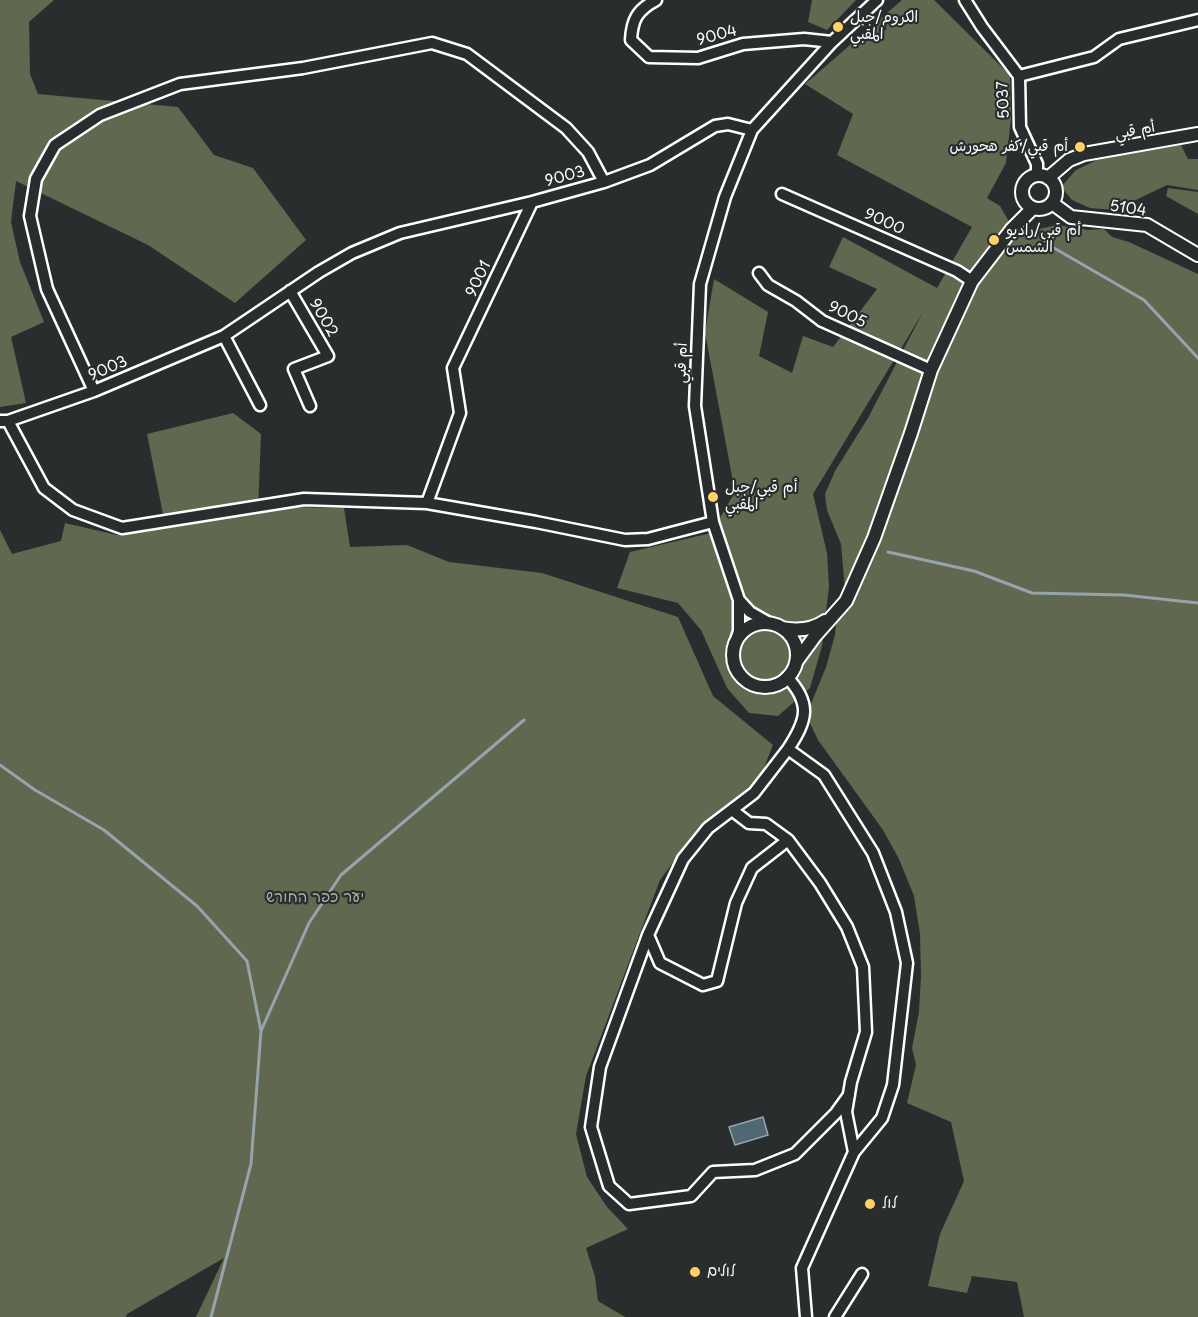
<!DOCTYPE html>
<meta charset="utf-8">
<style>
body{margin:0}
canvas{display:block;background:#2a2d2e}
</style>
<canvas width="1198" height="1317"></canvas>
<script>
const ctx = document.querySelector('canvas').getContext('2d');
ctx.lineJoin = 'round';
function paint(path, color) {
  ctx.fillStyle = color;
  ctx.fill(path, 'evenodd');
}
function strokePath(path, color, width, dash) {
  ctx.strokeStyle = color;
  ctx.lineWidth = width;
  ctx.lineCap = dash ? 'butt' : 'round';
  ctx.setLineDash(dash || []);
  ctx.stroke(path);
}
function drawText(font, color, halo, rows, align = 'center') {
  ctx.font = font + ' "Playpen Sans","Playpen Sans Arabic","Playpen Sans Hebrew",sans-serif';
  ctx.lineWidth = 4.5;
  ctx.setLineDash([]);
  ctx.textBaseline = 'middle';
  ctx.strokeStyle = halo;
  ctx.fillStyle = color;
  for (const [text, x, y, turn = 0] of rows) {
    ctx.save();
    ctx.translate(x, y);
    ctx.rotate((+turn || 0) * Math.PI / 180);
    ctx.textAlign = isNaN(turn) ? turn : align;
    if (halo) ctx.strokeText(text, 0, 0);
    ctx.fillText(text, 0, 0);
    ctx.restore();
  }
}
paint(new Path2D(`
 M 0,0 L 54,0 L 29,22 L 30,74 L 38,94 L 178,107 L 214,155 L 253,168 L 306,240 L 235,303 L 148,245 L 16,181 L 11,222 L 20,262 L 44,322 L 11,337 L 26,403 L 0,407 Z
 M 812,0 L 856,0 L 827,30 L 808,22 Z
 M 902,0 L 934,0 L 1010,75 L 1011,118 L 1006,163 L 987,198 L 1000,206 L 1016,234 L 1057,225 L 1088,230 L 1104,229 L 1112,237 L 1129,242 L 1198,274 L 1198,1317 L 1024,1317 L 1017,1282 L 972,1276 L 967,1293 L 928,1286 L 940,1234 L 964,1181 L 951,1122 L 907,1103 L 916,1065 L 912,1048 L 919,1012 L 921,976 L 920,934 L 914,896 L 899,859 L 883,830 L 818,740 L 810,723 L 811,704 L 826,667 L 835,635 L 838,598 L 846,601 L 841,544 L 827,510 L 825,494 L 835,471 L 868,418 L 923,312 L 813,494 L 827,553 L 829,586 L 822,646 L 810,688 L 778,716 L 749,713 L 727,688 L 701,630 L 678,603 L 617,588 L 630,552 L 711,533 L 735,492 L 705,333 L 714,279 L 768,312 L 759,356 L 792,373 L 803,336 L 833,347 L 877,289 L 829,267 L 843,237 L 937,288 L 972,227 L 837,155 L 853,114 L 805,84 Z
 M 1181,145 L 1188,159 L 1198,159 L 1198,190 L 1167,185 L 1115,210 L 1090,208 L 1072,200 L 1061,187 L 1076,170 L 1101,158 Z
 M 1168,188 L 1198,192 L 1198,214 L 1166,196 Z
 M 233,413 L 261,434 L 258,510 L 290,507 L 344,508 L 350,547 L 407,545 L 449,562 L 542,573 L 678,617 L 713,696 L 773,745 L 758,783 L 727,804 L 695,833 L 660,880 L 586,1076 L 576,1134 L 587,1177 L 607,1207 L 628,1229 L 586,1248 L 595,1277 L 598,1301 L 625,1317 L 196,1317 L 224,1258 L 127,1314 L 126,1317 L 0,1317 L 0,530 L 12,554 L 61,541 L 65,523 L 117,535 L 165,524 L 147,434 Z`), '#60684f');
const water = new Path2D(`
 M 763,1117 L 768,1135 L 735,1145 L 729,1127 Z`);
paint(water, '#506774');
strokePath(water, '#96a4ac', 1.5);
strokePath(new Path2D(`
 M 1054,248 L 1144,300 L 1198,358
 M 888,552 L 974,571 L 1032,593 L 1124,595 L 1198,603
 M 0,765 L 35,790 L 104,830 L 197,906 L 247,961 L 261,1031 L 251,1164 L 211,1317
 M 261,1031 L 309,923 L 341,875 L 524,720`), '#96a4ac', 3);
const minor = new Path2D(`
 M 656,0 C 637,10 632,20 631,40 L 649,57 L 698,58 L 743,44 L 804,39 L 832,42
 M 965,0 L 982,27 L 1019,76 L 1020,127 L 1037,164 L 1037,175
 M 1019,76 L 1094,57 L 1119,39 L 1198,20
 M 782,194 L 957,271 L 972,281
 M 759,273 L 768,285 L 796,301 L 822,321 L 931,370
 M 290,291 L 328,356 L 294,369 L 310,406
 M 224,336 L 260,405
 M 94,391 L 47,289 L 30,216 L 36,179 L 55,145 L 100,115 L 180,84 L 303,68 L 432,43 L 467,54 L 566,128 L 588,152 L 604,182
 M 0,421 L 8,421 L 94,391 L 224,336 L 319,272 L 352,253 L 400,233 L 532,202 L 604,182 L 650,165 L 715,126 L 728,124 L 752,130 L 832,42 L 877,0
 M 8,421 L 44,488 L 73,510 L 122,528 L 304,499 L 427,503 L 536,522 L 625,540 L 648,539 L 713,522
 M 427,503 L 460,413 L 453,368 L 532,202
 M 739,600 L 750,612 L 771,624
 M 735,644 L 739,631 L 739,600 L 713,522 L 695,406 L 700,284 L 725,197 L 752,130
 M 787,677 C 812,704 807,720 788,749 L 824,775 L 873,853 L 896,912 L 907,963 L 893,1085 L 882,1118 L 854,1152 L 802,1268 L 806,1317
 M 732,810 L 749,823 L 766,824 L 788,840 L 752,868 L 736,903 L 717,981 L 703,985 L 660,963 L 648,935 L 683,859 L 708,828 L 754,793 L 788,749
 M 788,840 L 820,883 L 847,927 L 863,967 L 866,1032 L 851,1082 L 846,1112 L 854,1152
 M 648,935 L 600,1067 L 591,1127 L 609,1186 L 629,1204 L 691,1196 L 713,1172 L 755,1170 L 795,1154 L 836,1113 L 849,1095
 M 835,1317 L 862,1274`);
const tertiary = new Path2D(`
 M1022 192a17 17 0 1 1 34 0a17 17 0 1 1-34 0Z
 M 1048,178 L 1069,160 L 1084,154 L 1198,134
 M 1052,203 L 1071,217 L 1147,225 L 1198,255
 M733 655a32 32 0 1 1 64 0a32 32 0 1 1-64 0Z
 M 782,628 C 798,631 812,630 825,621
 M 796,662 L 815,636 L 846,601 L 874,538 L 911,433 L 931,370 L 972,281 L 1012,229 L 1033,208`);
strokePath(minor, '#fff', 15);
strokePath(tertiary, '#fff', 16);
strokePath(minor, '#2a2d2e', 10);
strokePath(tertiary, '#2a2d2e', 12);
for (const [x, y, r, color] of [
 [838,27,6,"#ffd166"],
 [1080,147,6,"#ffd166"],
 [994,240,6,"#ffd166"],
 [713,497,6,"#ffd166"],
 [870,1204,6,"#ffd166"],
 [695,1272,6,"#ffd166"]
]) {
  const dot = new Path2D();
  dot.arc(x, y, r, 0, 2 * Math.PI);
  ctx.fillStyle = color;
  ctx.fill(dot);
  strokePath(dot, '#2a2d2e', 2);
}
drawText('15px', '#fff', '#2a2d2e', [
 ["الكروم/جبل",850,18],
 ["المقبي",850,35],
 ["أم قبي/كفر هحورش",1068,147,"right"],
 ["أم قبي/راديو",1006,231],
 ["الشمس",1006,248],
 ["أم قبي/جبل",725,488],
 ["المقبي",725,505],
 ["לול",882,1204],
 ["לולים",707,1272]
], 'left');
drawText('15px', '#fff', '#2a2d2e', [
 ["9004",717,36,-15],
 ["5037",1004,100,-93],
 ["أم قبي",1135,131,-11],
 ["9003",565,177,-15],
 ["5104",1128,209,8],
 ["9000",884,222,24],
 ["9001",479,279,-65],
 ["9005",847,315,26],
 ["9002",323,318,60],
 ["أم قبي",682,363,-88],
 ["9003",108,369,-23]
]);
drawText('15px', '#b0b4a7', '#2a2d2e', [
 ["יער כפר החורש",315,898]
]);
</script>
